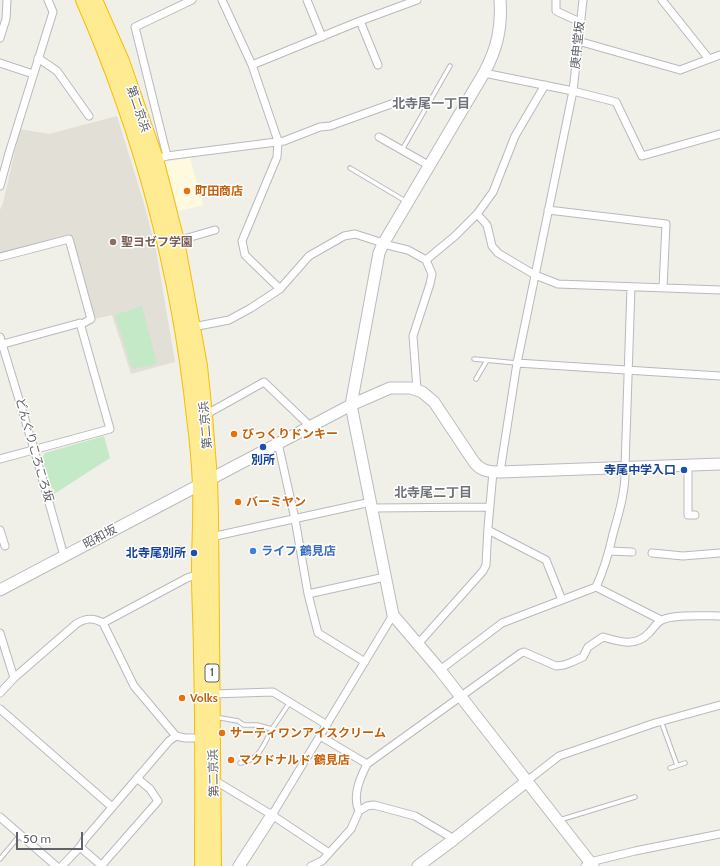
<!DOCTYPE html>
<meta charset="utf-8">
<style>
body{margin:0}
#map{position:relative;width:720px;height:866px;overflow:hidden;background:#f1f0e8;font-family:Cabin,sans-serif}
canvas{display:block}
.scale{position:absolute;left:16px;top:832px;width:67px;height:18px;box-sizing:border-box;border:2px solid #5f6268;border-top:0;padding-left:5px;font-size:12px;line-height:14px;white-space:nowrap;color:#5f6268;-webkit-text-stroke:3px #fff;paint-order:stroke}
</style>
<div id="map">
<canvas width="720" height="866"></canvas>
<div class="scale">50 m</div>
</div>
<script>
const ctx = document.querySelector('canvas').getContext('2d');
ctx.lineJoin = 'round';
function paint(path, color) {
  ctx.fillStyle = color;
  ctx.fill(path, 'evenodd');
}
function strokePath(path, color, width, dash) {
  ctx.strokeStyle = color;
  ctx.lineWidth = width;
  ctx.lineCap = dash ? 'butt' : 'round';
  ctx.setLineDash(dash || []);
  ctx.stroke(path);
}
function drawText(font, color, halo, rows, align = 'center') {
  ctx.font = font + ' Cabin,"Noto Sans JP",sans-serif';
  ctx.lineWidth = 3;
  ctx.setLineDash([]);
  ctx.textBaseline = 'middle';
  ctx.strokeStyle = halo;
  ctx.fillStyle = color;
  for (const [text, x, y, turn = 0] of rows) {
    ctx.save();
    ctx.translate(x, y);
    ctx.rotate((+turn || 0) * Math.PI / 180);
    ctx.textAlign = isNaN(turn) ? turn : align;
    if (halo) ctx.strokeText(text, 0, 0);
    ctx.fillText(text, 0, 0);
    ctx.restore();
  }
}
paint(new Path2D(`
 M 190,158 L 203,205 L 179,211 L 165,162 Z`), '#fffadf');
paint(new Path2D(`
 M 117,116 L 143,200 L 156,250 L 175,362 L 131,374 L 112,315 L 94,319 L 70,235 L 0,255 L 0,210 L 3,203 L 20,129 L 49,134 Z`), '#e1dfd6');
paint(new Path2D(`
 M 142,306 L 157,364 L 132,369 L 115,315 Z
 M 104,436 L 110,458 L 54,494 L 42,458 L 45,453 Z`), '#c4e9c6');
const lane = new Path2D(`
 M 402,150 L 450,66
 M 350,168 L 407,202
 M 474,359 L 517,363
 M 476,379 L 486,362
 M 215,717 L 238,721 L 244,725 L 257,725 L 272,729 L 290,702
 M 661,721 L 677,765
 M 240,763 C 259,761 264,744 272,729
 M 670,768 L 685,763
 M 560,822 L 563,819 L 635,797
 M 0,859 L 20,835`);
const street = new Path2D(`
 M 222,0 L 252,65 L 278,141 L 277,157 L 242,241 L 245,255 L 280,289
 M 307,0 L 322,37
 M 556,0 L 556,11 L 580,22
 M 662,0 L 709,59
 M 360,21 L 378,65
 M 0,38 L 6,19 L 7,0
 M 578,41 L 680,70 L 720,55
 M 38,58 L 57,71 L 89,116
 M 0,63 L 33,74
 M 252,65 L 360,21 L 417,0
 M 484,73 L 573,91 L 616,102 L 642,156 L 720,134
 M 379,137 L 430,166
 M 167,156 L 135,27 L 192,0
 M 156,159 L 167,156 L 284,141 L 320,127 L 330,126 L 394,103
 M 0,186 L 9,153 L 53,12 L 48,0
 M 548,210 L 666,224 L 663,288
 M 477,214 L 487,225 L 492,246 L 498,253 L 535,275 L 558,284 L 720,290
 M 177,241 L 215,230
 M 0,257 L 69,239 L 91,319 L 80,325
 M 426,260 L 455,236 L 477,214 L 493,192 L 515,136 L 545,85
 M 193,327 L 229,320 L 251,308 L 280,289 L 309,256 L 344,236 L 355,234 L 377,241 L 383,244 L 408,250 L 426,260 L 432,274 L 430,284 L 413,336 L 417,389
 M 0,337 L 34,449 L 64,556
 M 0,345 L 80,323 L 110,429 L 0,459
 M 517,363 L 720,376
 M 205,415 L 264,382 L 310,426
 M 278,443 L 295,519 L 308,594 L 318,633 L 365,662
 M 688,465 L 688,515 L 695,515
 M 500,472 L 517,363 L 573,91 L 583,0
 M 373,508 L 490,507
 M 0,530 L 5,546
 M 488,530 L 546,560 L 562,600
 M 211,537 L 371,502
 M 609,551 L 632,552
 M 652,553 L 683,556 L 720,553
 M 596,587 L 661,620
 M 308,594 L 385,577
 M 103,623 L 187,578 L 199,574
 M 0,633 L 14,678
 M 418,644 L 483,571 L 486,565 L 488,527 L 493,472
 M 440,670 L 502,623 L 596,587 C 604,570 609,552 613,534 C 619,513 626,490 625,467 L 631,287
 M 0,693 L 14,678 L 76,624 C 85,618 93,617 103,623 L 134,686 L 176,736
 M 212,694 L 273,692 L 327,725
 M 0,709 L 112,807
 M 320,736 L 367,764
 M 214,780 L 272,815 L 329,853
 M 527,781 L 559,756 L 655,723 L 720,705
 M 359,811 C 352,796 360,778 367,764 L 521,653 L 524,652 L 556,666 L 564,665 L 572,662 L 583,657 L 588,647 L 603,637 C 620,642 636,647 649,633 C 653,629 657,622 662,620 C 674,614 706,616 720,616
 M 272,815 L 393,615
 M 0,817 L 56,866
 M 80,847 L 102,866
 M 62,866 L 80,847 L 85,839 L 169,741 L 176,736 L 185,738 L 202,738
 M 101,866 L 158,801 L 150,789 L 137,778
 M 311,866 L 322,861 L 351,829 L 359,811 L 367,806 L 374,805 L 415,816 L 449,836 L 453,840
 M 585,866 L 590,862 L 635,851 L 720,834`);
const secondary = new Path2D(`
 M 500,0 C 502,28 497,49 484,73 L 383,244 L 379,253 L 351,405 L 393,615 L 440,670 L 593,866
 M 0,590 L 351,405 L 390,388 L 411,388 L 422,392 L 434,402 L 474,462 C 481,471 489,472 500,472 L 720,464
 M 239,866 L 272,815
 M 418,866 L 453,840 L 527,781`);
const highway = new Path2D(`
 M 83,0 C 142,134 179,273 194,418 C 197,440 199,463 200,485 C 201,514 199,544 199,573 C 199,601 201,629 201,658 C 203,727 202,797 202,866
 M 95,0 L 122,61 L 156,159 L 177,241 L 200,366 L 205,415 L 210,479 L 211,516 L 214,866`);
strokePath(lane, '#b8b9be', 5.5);
strokePath(street, '#b8b9be', 9);
strokePath(secondary, '#b9bbc1', 13);
strokePath(highway, '#f9bd00', 16);
strokePath(lane, '#fff', 3.5);
strokePath(street, '#fff', 7);
strokePath(secondary, '#fff', 11);
strokePath(highway, '#ffeb91', 14);
for (const [x, y, r, color] of [
 [187,191,4,"#e8710a"],
 [113,242,4,"#8d6e63"],
 [234,434,4,"#e8710a"],
 [263,447,4,"#1a4fb4"],
 [684,470,4,"#1a4fb4"],
 [238,502,4,"#e8710a"],
 [253,551,4,"#3f7fe0"],
 [194,553,4,"#1a4fb4"],
 [182,698,4,"#e8710a"],
 [222,733,4,"#e8710a"],
 [231,760,4,"#e8710a"]
]) {
  const dot = new Path2D();
  dot.arc(x, y, r, 0, 2 * Math.PI);
  ctx.fillStyle = color;
  ctx.fill(dot);
  strokePath(dot, '#fff', 1.5);
}
for (const [x, y, w] of [
 [212,673,14]
]) {
  const box = new Path2D();
  box.roundRect(x - w / 2, y - 9, w, 18, 3);
  ctx.fillStyle = '#fff';
  ctx.fill(box);
  strokePath(box, '#5f6268', 1);
}
drawText('bold 11px', '#5f6268', null, [
 ["1",212,673]
]);
drawText('12px', '#5f6268', '#fff', [
 ["庚申堂坂",578,45,-84],
 ["第二京浜",138,109,71],
 ["第二京浜",206,425,-95],
 ["どんぐりころころ坂",34,450,74],
 ["昭和坂",100,537,-28],
 ["第二京浜",214,773,-91]
]);
drawText('bold 12px', '#c56008', '#fff', [
 ["町田商店",195,191],
 ["びっくりドンキー",242,434],
 ["バーミヤン",246,502],
 ["Volks",190,698],
 ["サーティワンアイスクリーム",230,733],
 ["マクドナルド 鶴見店",239,760]
], 'left');
drawText('bold 12px', '#785e54', '#fff', [
 ["聖ヨゼフ学園",121,242]
], 'left');
drawText('bold 12px', '#164399', '#fff', [
 ["別所",263,460,"center"],
 ["寺尾中学入口",676,470],
 ["北寺尾別所",186,553]
], 'right');
drawText('bold 12px', '#366cbe', '#fff', [
 ["ライフ 鶴見店",261,551]
], 'left');
drawText('bold 13px', '#70747a', '#fff', [
 ["北寺尾一丁目",431,104],
 ["北寺尾二丁目",433,493]
]);
</script>
